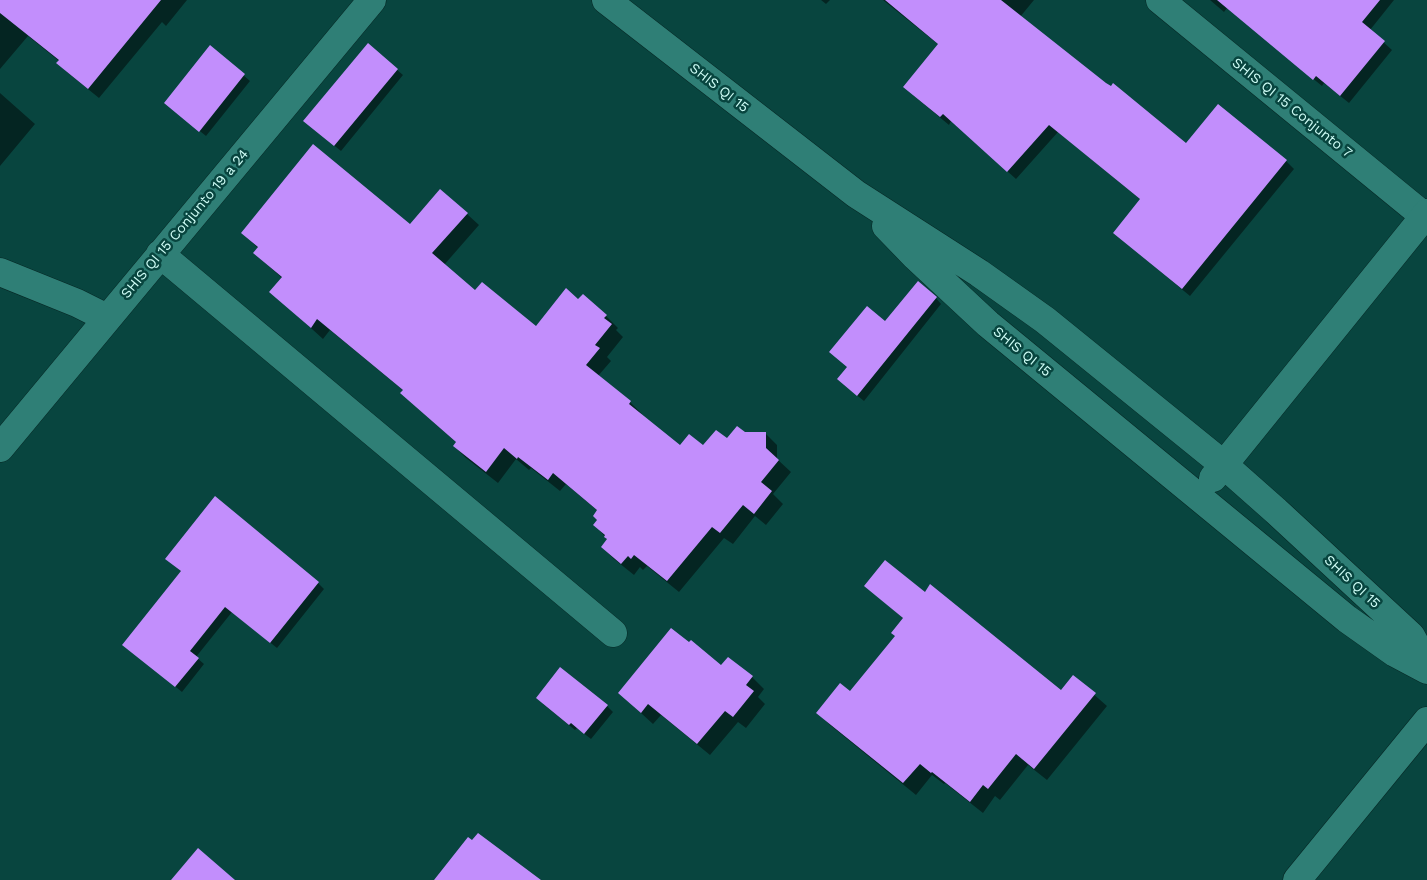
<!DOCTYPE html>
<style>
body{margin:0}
canvas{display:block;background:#08453f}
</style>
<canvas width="1427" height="880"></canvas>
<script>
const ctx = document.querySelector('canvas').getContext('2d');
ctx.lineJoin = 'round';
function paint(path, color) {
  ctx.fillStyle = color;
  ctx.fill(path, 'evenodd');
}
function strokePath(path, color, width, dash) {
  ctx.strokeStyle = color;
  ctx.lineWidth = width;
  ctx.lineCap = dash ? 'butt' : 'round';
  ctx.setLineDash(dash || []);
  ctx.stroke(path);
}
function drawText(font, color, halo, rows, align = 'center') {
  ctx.font = font + ' "Work Sans",sans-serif';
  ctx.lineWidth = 5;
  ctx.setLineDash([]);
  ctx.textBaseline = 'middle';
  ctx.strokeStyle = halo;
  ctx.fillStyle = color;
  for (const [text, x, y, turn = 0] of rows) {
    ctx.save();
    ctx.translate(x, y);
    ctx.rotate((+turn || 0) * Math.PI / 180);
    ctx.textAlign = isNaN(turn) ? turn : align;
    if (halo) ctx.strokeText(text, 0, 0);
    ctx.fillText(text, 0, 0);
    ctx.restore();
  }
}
paint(new Path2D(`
 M 0,0 L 187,0 L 166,26 L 162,22 L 99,98 L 68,73 L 58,63 L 59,61 L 28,36 L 0,69 Z
 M 821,0 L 830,0 L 826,4 Z
 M 883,0 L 1034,0 L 1020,17 L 1105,84 L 1186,144 L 1286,161 L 1294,169 L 1190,296 L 1114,233 L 1141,200 L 1058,132 L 1016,179 L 951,121 L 949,125 L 913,95 L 939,45 Z
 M 1210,0 L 1394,0 L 1370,30 L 1392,50 L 1349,103 L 1324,83 L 1322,86 L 1227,8 L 1224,12 Z
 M 368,45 L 403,75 L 341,151 L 311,127 Z
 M 211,47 L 250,81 L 206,136 L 171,108 Z
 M 0,93 L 35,124 L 0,166 Z
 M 467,214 L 479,225 L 444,265 L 475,292 L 536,328 L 578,301 L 606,316 L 618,328 L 616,330 L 623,337 L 607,357 L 611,361 L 598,376 L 630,402 L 642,414 L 641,415 L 680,447 L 703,447 L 745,433 L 765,433 L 777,445 L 777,459 L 791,472 L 773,494 L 783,504 L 766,525 L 755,516 L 733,544 L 724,538 L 679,592 L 647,566 L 643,570 L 640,567 L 634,575 L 614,559 L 602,547 L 608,540 L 595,525 L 599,520 L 598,511 L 566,484 L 560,491 L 531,468 L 529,470 L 516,459 L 498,483 L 466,458 L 454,446 L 457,443 L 414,405 L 402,393 L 404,391 L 330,330 L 323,339 L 271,292 L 282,278 L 254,253 L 258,248 L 242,233 L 411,226 Z
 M 936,298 L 941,304 L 864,401 L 844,385 Z
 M 172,564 L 318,583 L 324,589 L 277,648 L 232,612 L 196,657 L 204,664 L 182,692 L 130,650 L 182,572 Z
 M 866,586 L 925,593 L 1061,692 L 1074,677 L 1107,706 L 1047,780 L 1028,765 L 1000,800 L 995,796 L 983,813 L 945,783 L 944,784 L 932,775 L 916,795 L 830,725 L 818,713 L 850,693 L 896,637 L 904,619 Z
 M 722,666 L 752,677 L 764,689 L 758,697 L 765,704 L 746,728 L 738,722 L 710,755 L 661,715 L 653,724 L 619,693 Z
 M 543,704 L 607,706 L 613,712 L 591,739 L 577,728 L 575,730 Z`), '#0007');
paint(new Path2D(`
 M 0,0 L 161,0 L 88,89 L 56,63 L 59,60 L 0,13 Z
 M 885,0 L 1001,0 L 1106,83 L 1111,86 L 1113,83 L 1186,143 L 1218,104 L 1287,160 L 1182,289 L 1113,233 L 1140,199 L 1049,125 L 1007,172 L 943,114 L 940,117 L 903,87 L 938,44 Z
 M 1217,0 L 1380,0 L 1362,22 L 1385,41 L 1340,96 L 1316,76 L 1313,80 Z
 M 368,43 L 398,69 L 334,146 L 303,121 Z
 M 210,45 L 245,74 L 199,132 L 164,103 Z
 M 313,144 L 410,224 L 440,189 L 468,213 L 432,253 L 475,290 L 482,282 L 536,326 L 566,288 L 578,299 L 583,294 L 607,315 L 604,318 L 612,324 L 595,345 L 600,348 L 586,365 L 631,401 L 629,404 L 680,445 L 689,434 L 703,445 L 716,430 L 727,438 L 737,426 L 745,432 L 766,432 L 766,448 L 779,460 L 761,482 L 772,491 L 754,514 L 743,505 L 720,533 L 712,527 L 667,581 L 634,555 L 631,559 L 628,556 L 621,564 L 601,547 L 607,539 L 604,537 L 605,535 L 593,525 L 597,520 L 593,516 L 597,510 L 553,473 L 548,480 L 518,457 L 517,459 L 504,448 L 486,472 L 453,446 L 456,442 L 400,393 L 403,390 L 317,319 L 311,328 L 269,292 L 282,277 L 253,253 L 258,247 L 241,233 Z
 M 918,281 L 937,297 L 857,396 L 837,379 L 847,367 L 829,352 L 867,306 L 885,321 Z
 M 215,496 L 319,582 L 270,643 L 225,607 L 190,651 L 199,658 L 175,687 L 122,645 L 181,571 L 165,559 Z
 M 885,560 L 925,592 L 930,584 L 1061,690 L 1073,675 L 1096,693 L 1034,769 L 1016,754 L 988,789 L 983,785 L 970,802 L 932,772 L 931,773 L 920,764 L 903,783 L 816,713 L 840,683 L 850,691 L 895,636 L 891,633 L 903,618 L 864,586 Z
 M 671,628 L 689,642 L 691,640 L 721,665 L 728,657 L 753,676 L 746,685 L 754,691 L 733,717 L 725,711 L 697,744 L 648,704 L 641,713 L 618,693 Z
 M 560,667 L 608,705 L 584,734 L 571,723 L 569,725 L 536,698 Z
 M 478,833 L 541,880 L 434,880 L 468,837 L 472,840 Z
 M 198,848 L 235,880 L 171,880 Z`), '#c28efc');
const minor = new Path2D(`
 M 1160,0 L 1424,216
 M 160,254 L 613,633
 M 0,272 L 77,303 L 107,318
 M 0,448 L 372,0
 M 1297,880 L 1427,721`);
const tertiary = new Path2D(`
 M 606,0 L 856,194 L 979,273 L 1045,320 L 1224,465 L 1276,511 L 1411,636 L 1427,665
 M 886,226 L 915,256 L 988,324 L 1347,619 L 1395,653 L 1427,670
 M 1213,478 L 1427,213`);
strokePath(minor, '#062825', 29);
strokePath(tertiary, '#062825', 29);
strokePath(minor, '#2f7f76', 28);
strokePath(tertiary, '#2f7f76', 28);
drawText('14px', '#cffdf6', '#08453f', [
 ["SHIS QI 15",719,88,38],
 ["SHIS QI 15 Conjunto 7",1292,108,39],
 ["SHIS QI 15 Conjunto 19 a 24",185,224,-50],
 ["SHIS QI 15",1022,352,39],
 ["SHIS QI 15",1352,582,43]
]);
</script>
